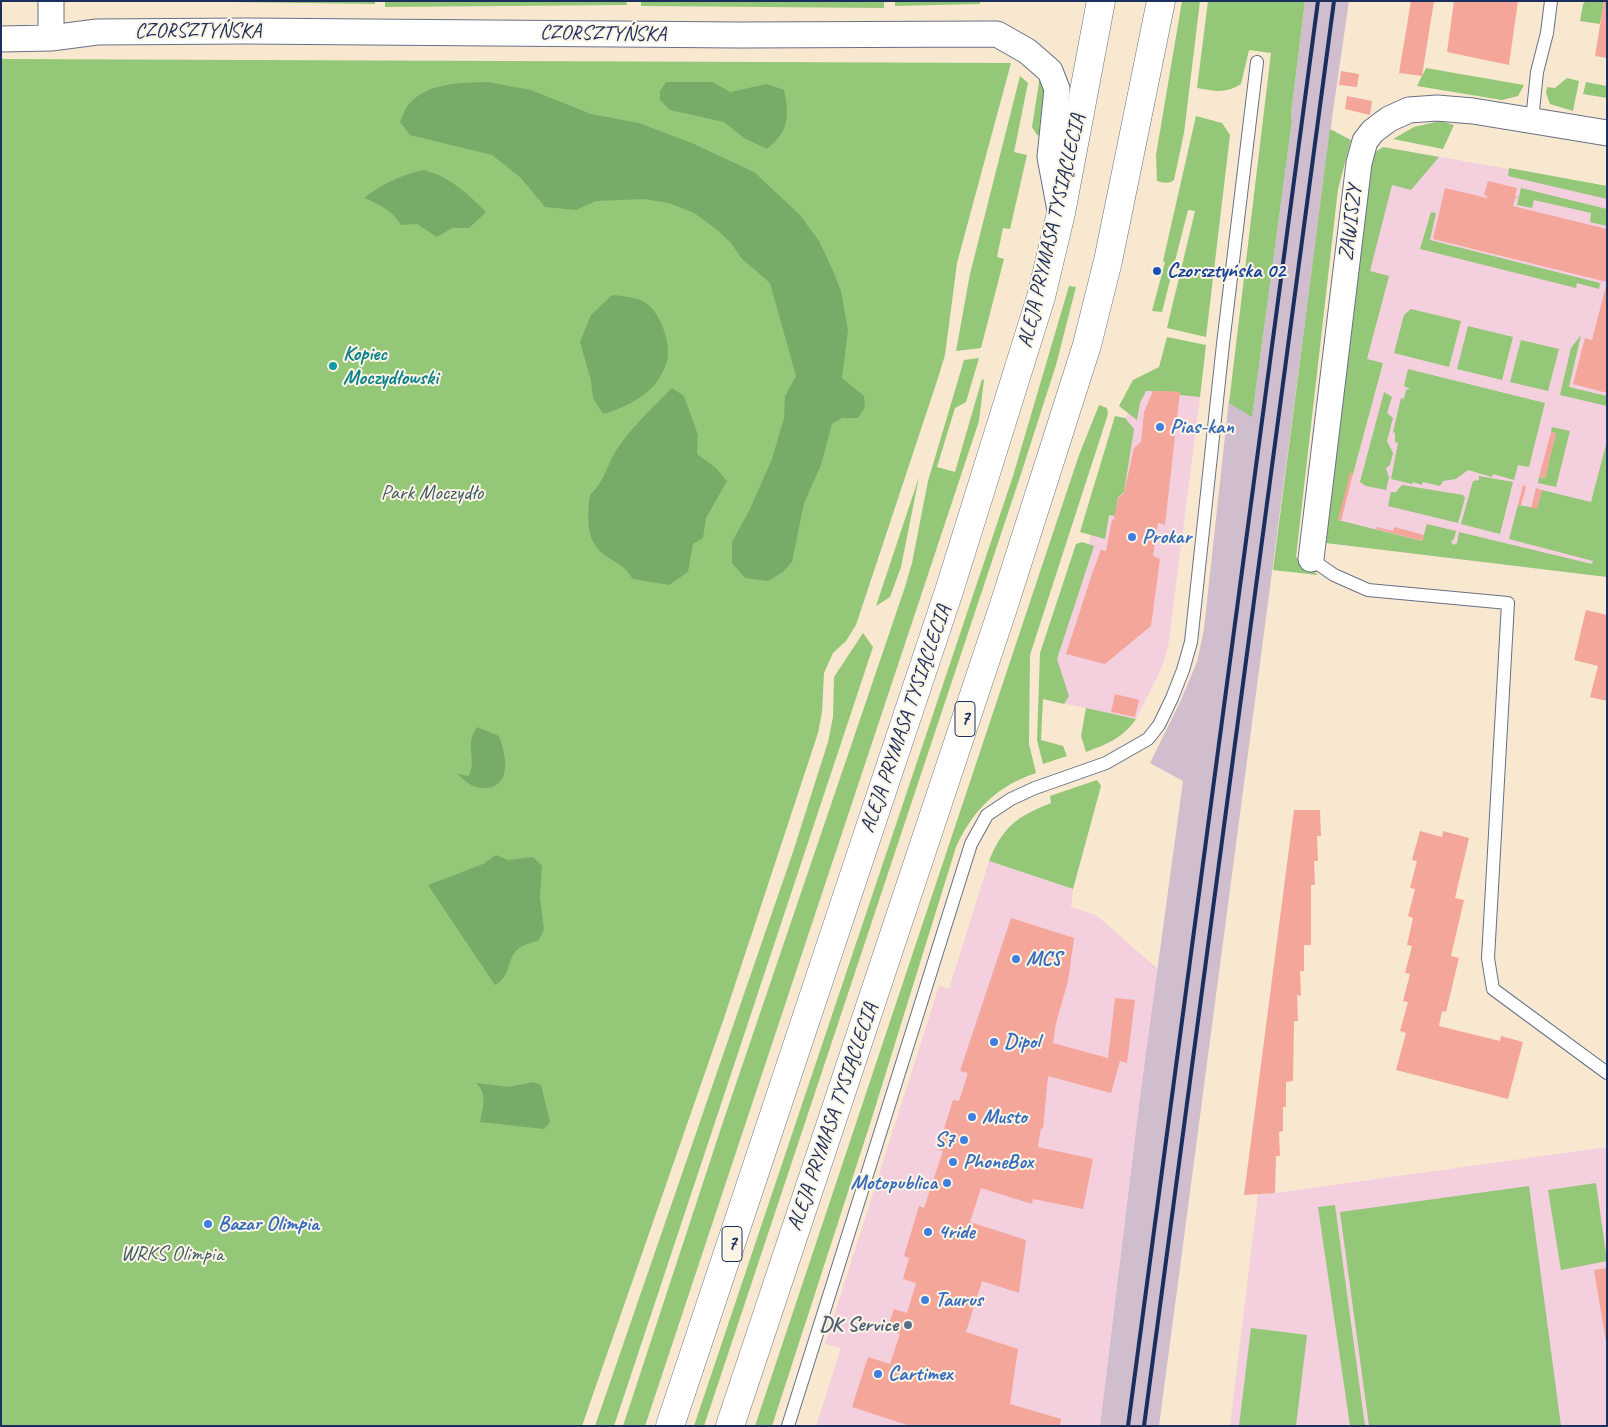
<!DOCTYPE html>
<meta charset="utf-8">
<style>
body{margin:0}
#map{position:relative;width:1608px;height:1427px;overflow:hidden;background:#f8e8d0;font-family:Caveat,sans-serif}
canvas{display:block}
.frame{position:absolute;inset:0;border:2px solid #1b2f5e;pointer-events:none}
</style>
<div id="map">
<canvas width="1608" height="1427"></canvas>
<div class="frame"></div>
</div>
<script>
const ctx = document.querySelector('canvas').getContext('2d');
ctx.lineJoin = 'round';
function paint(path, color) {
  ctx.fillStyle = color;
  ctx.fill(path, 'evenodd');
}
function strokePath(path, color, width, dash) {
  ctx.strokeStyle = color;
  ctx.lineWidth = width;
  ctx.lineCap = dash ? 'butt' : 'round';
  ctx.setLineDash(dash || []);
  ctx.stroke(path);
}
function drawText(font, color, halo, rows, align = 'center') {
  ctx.font = font + ' Caveat,sans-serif';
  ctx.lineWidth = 4;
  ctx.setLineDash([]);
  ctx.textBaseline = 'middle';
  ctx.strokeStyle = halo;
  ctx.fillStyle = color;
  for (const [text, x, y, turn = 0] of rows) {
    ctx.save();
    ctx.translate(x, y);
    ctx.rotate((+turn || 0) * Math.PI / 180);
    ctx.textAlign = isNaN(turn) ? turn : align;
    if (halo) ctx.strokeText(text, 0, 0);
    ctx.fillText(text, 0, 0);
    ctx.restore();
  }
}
paint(new Path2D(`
 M 1383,147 L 1607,186 L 1607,577 L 1326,543 Z
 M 1142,390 L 1180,392 L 1180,395 L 1200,397 L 1168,647 L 1162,667 L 1136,719 L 1043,699 L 1089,544 L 1114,437 Z
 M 989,861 L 1073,889 L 1071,907 L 1096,915 L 1159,970 L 1139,1105 L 1100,1426 L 816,1426 L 841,1348 L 825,1344 L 939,986 L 949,989 Z
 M 1607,1147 L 1607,1426 L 1230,1426 L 1258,1194 L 1276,1193 Z`), '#f4cfde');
paint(new Path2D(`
 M 1305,1 L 1349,1 L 1333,111 L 1159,1426 L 1100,1426 L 1139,1105 L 1183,781 L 1150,763 L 1181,700 L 1197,662 L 1204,629 L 1229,399 L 1252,416 L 1292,121 L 1291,114 Z`), '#d0bdce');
paint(new Path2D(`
 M 161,1 L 375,1 L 375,4 Z
 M 385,1 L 626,1 L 627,5 L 385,7 Z
 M 641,1 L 884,1 L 884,8 L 641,6 Z
 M 895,1 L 980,1 L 980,4 L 895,6 Z
 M 1182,1 L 1200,1 L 1184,133 L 1174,180 C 1169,184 1163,183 1157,181 L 1156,155 Z
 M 1208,1 L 1305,1 L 1291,114 L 1292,121 L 1252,417 L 1229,403 L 1271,53 L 1249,50 L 1241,84 C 1225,94 1215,91 1197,88 Z
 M 1586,1 L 1604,1 L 1600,24 L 1580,21 L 1583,4 Z
 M 1,59 L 1011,63 L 957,263 L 945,355 L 937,381 L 856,625 L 846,641 L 833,653 L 824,673 L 822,712 L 818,733 L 723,1021 L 582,1426 L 1,1426 Z
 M 1426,68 L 1524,85 L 1518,96 L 1502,100 L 1417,86 Z
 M 1020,76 L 1028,83 L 1014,152 L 1027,155 L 1010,229 L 1003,228 L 997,257 L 1004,259 L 981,348 L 956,351 L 970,274 Z
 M 1040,76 L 1045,83 L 1042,136 L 1037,135 L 1032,127 Z
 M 1567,78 L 1579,81 L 1573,111 L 1550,104 L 1546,93 L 1547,87 L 1555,88 Z
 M 1586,82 L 1607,86 L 1607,98 L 1583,94 Z
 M 1196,116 L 1222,123 L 1230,135 L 1206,337 L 1167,328 L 1195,211 L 1188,210 L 1162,312 L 1152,311 L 1165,262 L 1163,261 Z
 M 1440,121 L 1454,125 L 1443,149 L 1393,139 L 1414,127 Z
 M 1330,129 L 1351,140 L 1338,189 L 1296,557 L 1318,575 L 1273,570 Z
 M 1383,147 L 1439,157 L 1411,190 L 1392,185 L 1370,271 L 1389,276 L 1367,359 L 1383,363 L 1353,474 L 1351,473 L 1338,520 L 1422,541 L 1427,524 L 1456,531 L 1454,539 L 1451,541 L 1453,545 L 1457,543 L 1459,532 L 1592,564 L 1593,561 L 1509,539 L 1518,505 L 1537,508 L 1542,490 L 1591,502 L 1607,441 L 1607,577 L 1326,543 L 1372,154 Z
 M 1509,168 L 1607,186 L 1607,199 L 1508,176 Z
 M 1521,188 L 1607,209 L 1607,226 L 1590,222 L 1591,213 L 1534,200 L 1532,208 L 1517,205 Z
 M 1431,212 L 1436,213 L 1430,240 L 1600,283 L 1599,289 L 1577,283 L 1576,288 L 1420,249 Z
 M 1069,286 L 1076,287 L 1056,365 L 1020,477 L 704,1426 L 694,1426 L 1013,476 Z
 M 1411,309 L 1461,321 L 1449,367 L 1394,353 L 1404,315 Z
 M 1468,326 L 1513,337 L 1502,380 L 1457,369 Z
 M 1581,335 L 1569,387 L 1607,396 L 1607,406 L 1560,395 L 1571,348 Z
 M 1167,337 L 1206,345 L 1200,397 L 1180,395 L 1180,392 L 1146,391 L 1140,403 L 1137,420 L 1119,406 L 1133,380 L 1159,367 Z
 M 1521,340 L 1559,349 L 1548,391 L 1510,382 Z
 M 979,358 L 966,402 L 955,408 L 937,467 L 955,472 L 982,379 L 984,380 L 979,421 L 645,1426 L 623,1426 L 722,1125 L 905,587 L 912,563 L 928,481 L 964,360 Z
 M 1408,369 L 1545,403 L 1529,467 L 1518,465 L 1514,480 L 1493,474 L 1492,477 L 1468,470 L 1456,479 L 1443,481 L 1440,486 L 1423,482 L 1422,485 L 1413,482 L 1412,484 L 1391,479 L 1398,443 L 1395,442 L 1395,433 L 1393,432 L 1401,398 L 1404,399 L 1406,390 L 1410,389 L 1404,386 Z
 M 1384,392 L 1392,397 L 1387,413 L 1393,418 L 1387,441 L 1393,453 L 1390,465 L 1386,468 L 1389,478 L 1386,490 L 1366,486 L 1360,482 Z
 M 1099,405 L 1107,408 L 1108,414 L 1030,655 L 1029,744 L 1036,773 C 997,786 973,810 956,847 L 870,1124 L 772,1426 L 755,1426 L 1079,455 Z
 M 1115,416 L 1125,418 L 1134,429 L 1124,492 L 1118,497 L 1115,516 L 1109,515 L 1105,539 L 1080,532 Z
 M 1552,427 L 1570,431 L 1556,487 L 1538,483 L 1539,477 L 1545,478 L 1556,433 L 1551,432 Z
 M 1479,476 L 1513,482 L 1500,534 L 1461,524 L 1473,481 L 1479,480 Z
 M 919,477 L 901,567 L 890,597 L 876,606 Z
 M 1402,485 L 1463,495 L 1465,498 L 1458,523 L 1388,506 L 1391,492 L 1396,492 Z
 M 1082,542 L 1094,546 L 1057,659 L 1069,696 L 1064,704 L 1043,699 L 1041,740 L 1063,746 L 1067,756 L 1043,764 L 1037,740 L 1040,653 L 1076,544 Z
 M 863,633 L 873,647 L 614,1426 L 595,1426 L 793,852 L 828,742 L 833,717 L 834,677 Z
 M 1086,708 L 1136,719 C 1123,738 1107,744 1086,752 L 1081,736 Z
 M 1097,780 L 1101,786 L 1073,889 L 989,861 C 1003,826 1018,816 1051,803 L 1050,796 Z
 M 1596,1183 L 1607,1261 L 1561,1270 L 1548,1190 Z
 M 1529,1186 L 1561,1426 L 1369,1426 L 1340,1212 Z
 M 1335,1205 L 1365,1426 L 1350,1426 L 1318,1207 Z
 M 1251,1328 L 1307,1335 L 1296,1426 L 1239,1426 Z`), '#94c778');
paint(new Path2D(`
 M 488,82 L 531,90 L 591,114 L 639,123 L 694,144 L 754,172 L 800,215 L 819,241 L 833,271 L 841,291 L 848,330 L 842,378 L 864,396 L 865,407 L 858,418 L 842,418 L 832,424 L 821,465 L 804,503 L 792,562 L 783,572 L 768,581 L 745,578 L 732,563 L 732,542 L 749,511 L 772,459 L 784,418 L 785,396 L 796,376 L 770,283 L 741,258 L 731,243 L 716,229 L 694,213 L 669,203 L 644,199 L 596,201 L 576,210 L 545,207 L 521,178 L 492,155 L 410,135 L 400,122 C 403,116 405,108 409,104 C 428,82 462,83 488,82 Z
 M 666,82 L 713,82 L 730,92 L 767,84 L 784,90 C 790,117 788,132 767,149 L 744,138 L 724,122 L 670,110 L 660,100 L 660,91 Z
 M 424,170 C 450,177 467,193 486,212 L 469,228 L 452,228 L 437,237 L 417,224 L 401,225 C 392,210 379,204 364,198 C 382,184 401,175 424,170 Z
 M 612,295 C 623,296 637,297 646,303 C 660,313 669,339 668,355 C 668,362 662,374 658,380 C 647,397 622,409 603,414 L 593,398 L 591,381 L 580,342 L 591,315 Z
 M 672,388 L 684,396 L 698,435 L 697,454 L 716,468 L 727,481 L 706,518 L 703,538 L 693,544 L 688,572 L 669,585 L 633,579 C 622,564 621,566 606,556 C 585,542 587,516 590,495 C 604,482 606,468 615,452 C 630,429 652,408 672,388 Z
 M 477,727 L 499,736 C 503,747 509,767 502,779 C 490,796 468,787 458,774 L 469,776 C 477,758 464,746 477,727 Z
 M 496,855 L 508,860 L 533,857 L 542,866 L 540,897 L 544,930 L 539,940 C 533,943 524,944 519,948 C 506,959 511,977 495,985 L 428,885 L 483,864 Z
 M 533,1082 L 541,1085 L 550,1122 L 544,1129 L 480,1122 C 483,1107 488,1094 476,1083 L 509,1087 Z`), '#77ac68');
paint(new Path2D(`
 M 1411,1 L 1434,1 L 1422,76 L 1399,73 Z
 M 1454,1 L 1518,1 L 1509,65 L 1447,52 Z
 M 1604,1 L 1607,1 L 1607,58 L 1595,56 Z
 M 1341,71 L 1359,74 L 1357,87 L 1339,85 Z
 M 1347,96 L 1372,101 L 1370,115 L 1345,109 Z
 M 1488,181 L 1517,188 L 1515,196 L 1519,198 L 1515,198 L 1513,206 L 1607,229 L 1607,282 L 1433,239 L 1445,188 L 1487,198 L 1487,196 L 1484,195 Z
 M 1606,286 L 1607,286 L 1607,393 L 1573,384 L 1585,338 L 1592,340 Z
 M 1153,391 L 1180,392 L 1165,525 L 1158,523 L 1153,556 L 1160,559 L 1151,626 L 1105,664 L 1066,654 L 1093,571 L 1101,550 L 1106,551 L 1112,519 L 1114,520 L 1118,498 L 1124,493 L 1134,448 L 1141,442 L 1144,412 Z
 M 1551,432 L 1556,433 L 1545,478 L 1539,477 Z
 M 1350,473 L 1353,474 L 1341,521 L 1338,520 Z
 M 1523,485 L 1526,487 L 1521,505 L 1518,505 Z
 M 1536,488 L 1542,490 L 1537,509 L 1531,508 Z
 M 1377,527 L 1393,531 L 1394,527 L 1424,535 L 1422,541 L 1376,529 Z
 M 1586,610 L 1607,615 L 1607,701 L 1590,697 L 1598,666 L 1574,660 Z
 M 1115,694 L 1139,700 L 1135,717 L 1111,712 Z
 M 1294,810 L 1320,810 L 1321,836 L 1317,836 L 1318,861 L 1314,861 L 1315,885 L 1311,885 L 1311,945 L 1304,945 L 1304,971 L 1300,971 L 1301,996 L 1297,995 L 1298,1021 L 1294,1021 L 1293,1081 L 1286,1082 L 1286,1107 L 1283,1107 L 1283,1131 L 1279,1132 L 1280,1156 L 1276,1156 L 1275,1193 L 1244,1195 Z
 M 1420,831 L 1442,837 L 1443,831 L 1469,838 L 1455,898 L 1464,900 L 1451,956 L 1459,958 L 1446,1012 L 1442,1011 L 1439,1026 L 1500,1041 L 1501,1036 L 1523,1042 L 1508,1099 L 1396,1070 L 1406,1033 L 1400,1031 L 1408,1002 L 1403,1001 L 1410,974 L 1405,973 L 1412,946 L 1407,945 L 1413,918 L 1408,916 L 1415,889 L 1410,888 L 1417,861 L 1412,860 Z
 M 1011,918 L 1074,938 L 1068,981 L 1056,1023 L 1053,1043 L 1108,1058 L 1115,998 L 1135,1000 L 1127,1063 L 1120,1061 L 1111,1093 L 1048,1076 L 1043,1129 L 1041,1128 L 1038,1147 L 1093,1159 L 1083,1209 L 1033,1199 L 1032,1204 L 981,1188 L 970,1222 L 1026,1240 L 1019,1293 L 982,1281 L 966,1332 L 1018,1349 L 1010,1404 L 1061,1419 L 1060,1426 L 910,1426 L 852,1407 L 868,1357 L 890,1364 L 900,1334 L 887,1330 L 894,1309 L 907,1313 L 916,1283 L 903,1279 L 909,1258 L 904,1256 L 919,1206 L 924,1208 L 943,1151 L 938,1149 L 943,1132 L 953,1100 L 959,1101 L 968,1073 L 960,1071 Z
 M 1607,1268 L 1607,1342 L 1606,1342 L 1594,1270 Z`), '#f4a69a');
const lane = new Path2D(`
 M 1532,120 L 1537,72 L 1547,33 L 1551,1
 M 1311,559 L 1334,575 L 1368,590 L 1508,603 L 1488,958 L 1493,989 L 1607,1073
 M 788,1426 L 971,844 L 987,815 L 1011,799 L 1035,788 L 1106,763 L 1148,739 L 1159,725 L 1172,698 L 1183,670 L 1191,642 L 1223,344 L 1257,62`);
const street = new Path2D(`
 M 51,1 L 51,38
 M 1,39 L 51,38 L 97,32 L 246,31 L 739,35 L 997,34 L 1027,51 L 1050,71 L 1057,89 L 1050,157 L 1060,210
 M 1311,559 L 1359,163 L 1365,141 L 1373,131 L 1389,119 L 1409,110 L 1437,108 L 1473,111 L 1607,133`);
const primary = new Path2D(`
 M 670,1426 L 950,588 L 1041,297 L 1061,213 L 1101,1
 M 730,1426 L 1003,608 L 1087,345 L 1108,261 L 1161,1`);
strokePath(lane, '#687086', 14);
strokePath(street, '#687086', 27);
strokePath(primary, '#687086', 29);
strokePath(lane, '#fff', 12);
strokePath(street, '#fff', 25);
strokePath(primary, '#fff', 28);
strokePath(new Path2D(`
 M 1128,1426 L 1318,1
 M 1144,1426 L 1334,1`), '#1b2f5e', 4);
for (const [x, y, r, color] of [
 [1157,271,5,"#1a4fb4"],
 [333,366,5,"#0f9aa8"],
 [1160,427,5,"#3f7fe0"],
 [1132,537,5,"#3f7fe0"],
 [1016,959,5,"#3f7fe0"],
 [994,1042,5,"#3f7fe0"],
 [972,1117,5,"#3f7fe0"],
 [964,1140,5,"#3f7fe0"],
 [953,1162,5,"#3f7fe0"],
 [947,1183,5,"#3f7fe0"],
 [208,1224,5,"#3f7fe0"],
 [928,1232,5,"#3f7fe0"],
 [925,1300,5,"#3f7fe0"],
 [908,1325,5,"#5c6f8a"],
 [878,1374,5,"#3f7fe0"]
]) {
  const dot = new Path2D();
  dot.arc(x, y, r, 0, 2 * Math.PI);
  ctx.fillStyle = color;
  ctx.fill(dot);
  strokePath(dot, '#fcf5e5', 2);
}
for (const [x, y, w] of [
 [965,719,20],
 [732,1244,20]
]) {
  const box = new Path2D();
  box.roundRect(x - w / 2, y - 17.5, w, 35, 4);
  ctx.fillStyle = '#fcf5e5';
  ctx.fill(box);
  strokePath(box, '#1b2f5e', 1);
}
drawText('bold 20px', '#1b2f5e', null, [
 ["7",965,719],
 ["7",732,1244]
]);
drawText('21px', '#1b2f5e', '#fcf5e5', [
 ["CZORSZTYŃSKA",198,31],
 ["CZORSZTYŃSKA",603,34,1],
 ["ZAWISZY",1351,223,-83],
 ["ALEJA PRYMASA TYSIĄCLECIA",1052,231,-77],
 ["ALEJA PRYMASA TYSIĄCLECIA",906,719,-71],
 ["ALEJA PRYMASA TYSIĄCLECIA",833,1117,-71]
]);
drawText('bold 21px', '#164399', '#fcf5e5', [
 ["Czorsztyńska 02",1167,271]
], 'left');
drawText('bold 21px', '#0d838f', '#fcf5e5', [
 ["Kopiec",343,354],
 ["Moczydłowski",343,378]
], 'left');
drawText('bold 21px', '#366cbe', '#fcf5e5', [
 ["Pias-kan",1170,427],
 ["Prokar",1142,537],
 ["MCS",1026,959],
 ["Dipol",1004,1042],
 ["Musto",982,1117],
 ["S7",954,1140,"right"],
 ["PhoneBox",963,1162],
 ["Motopublica",937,1183,"right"],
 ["Bazar Olimpia",218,1224],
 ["4ride",938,1232],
 ["Taurus",935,1300],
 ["Cartimex",888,1374]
], 'left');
drawText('21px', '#3f5d66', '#fcf5e5', [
 ["Park Moczydło",432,493],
 ["WRKS Olimpia",172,1254]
]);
drawText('bold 21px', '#4e5e75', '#fcf5e5', [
 ["DK Service",898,1325]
], 'right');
</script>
